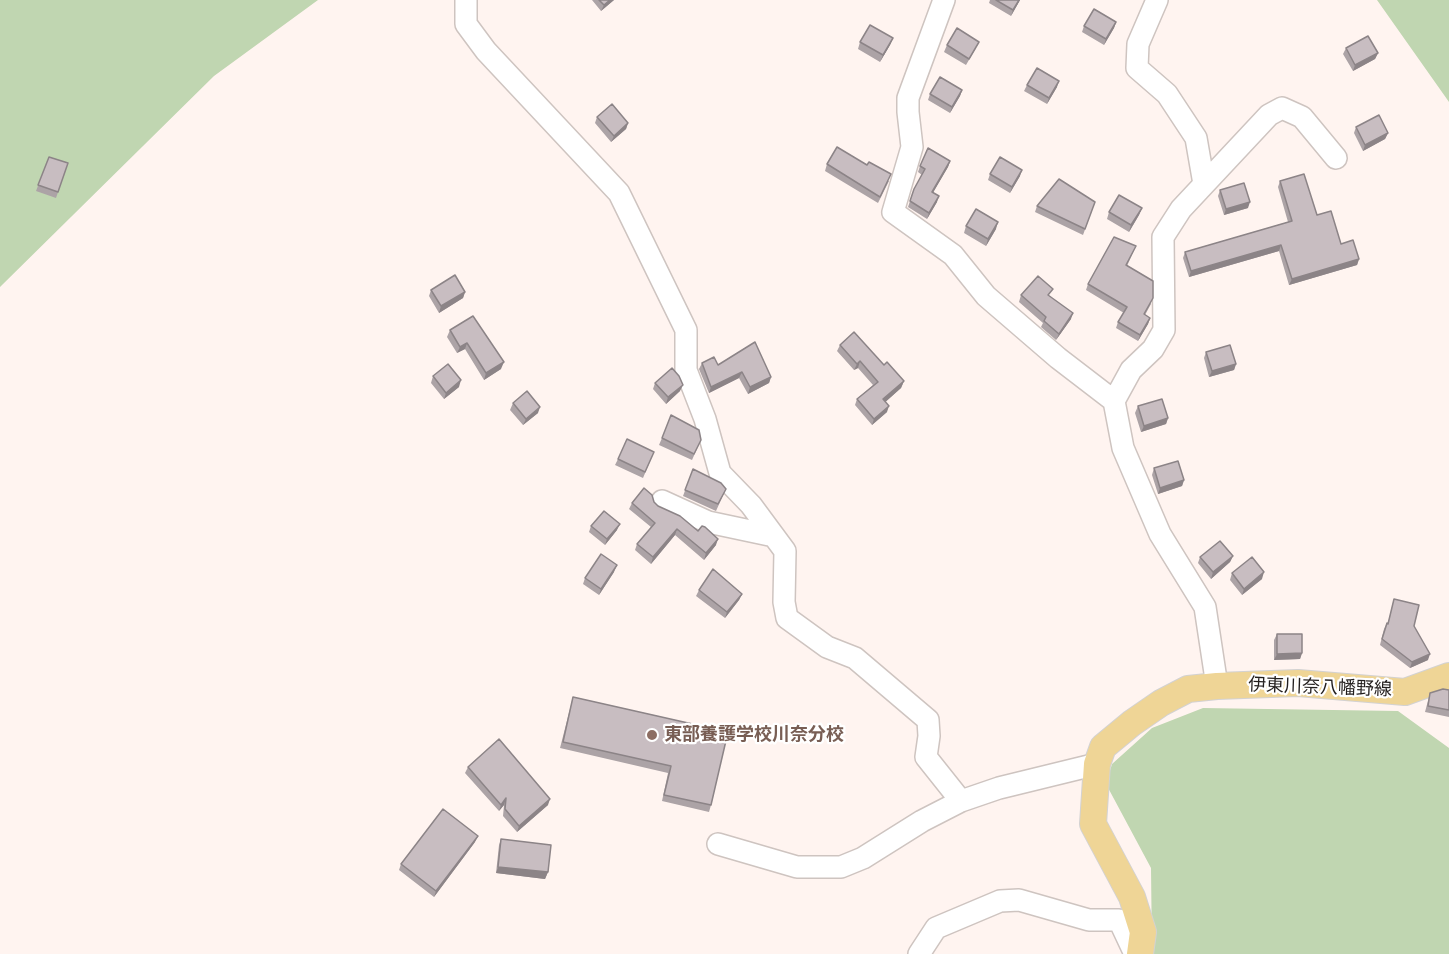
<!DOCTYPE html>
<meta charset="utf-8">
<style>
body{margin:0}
canvas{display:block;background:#fff4f0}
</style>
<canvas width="1449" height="954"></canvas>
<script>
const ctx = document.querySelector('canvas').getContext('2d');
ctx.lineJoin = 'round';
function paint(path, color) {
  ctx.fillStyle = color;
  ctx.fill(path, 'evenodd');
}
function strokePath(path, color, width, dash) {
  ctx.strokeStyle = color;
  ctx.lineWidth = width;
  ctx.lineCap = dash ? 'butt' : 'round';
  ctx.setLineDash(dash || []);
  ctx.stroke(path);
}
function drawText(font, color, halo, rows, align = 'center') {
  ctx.font = font + ' "DejaVu Sans","Noto Sans JP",sans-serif';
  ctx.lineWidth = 4.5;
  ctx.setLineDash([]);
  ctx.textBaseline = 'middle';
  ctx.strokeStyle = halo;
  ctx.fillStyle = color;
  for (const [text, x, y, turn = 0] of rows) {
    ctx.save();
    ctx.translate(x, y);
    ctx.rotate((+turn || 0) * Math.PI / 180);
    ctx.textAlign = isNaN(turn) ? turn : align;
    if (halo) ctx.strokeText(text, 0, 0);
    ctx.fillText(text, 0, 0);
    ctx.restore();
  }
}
paint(new Path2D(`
 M 0,0 L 318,0 L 214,76 L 0,287 Z
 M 1377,0 L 1449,0 L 1449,102 Z
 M 1203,708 L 1398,711 L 1449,748 L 1449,954 L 1152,954 L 1151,868 L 1106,784 L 1112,764 L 1152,728 Z`), '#c0d6b1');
const minor = new Path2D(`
 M 466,0 L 466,24 L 486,51 L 619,193 L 686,330 L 686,370 L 705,419 L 720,473 L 751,505 L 785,551 L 784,602 L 787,618 L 827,647 L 855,658 L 928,720 L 929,736 L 926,757 L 961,801
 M 944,0 L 908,98 L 908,112 L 912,147 L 893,212 L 953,255 L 986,296 L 1058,358 L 1114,401
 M 1157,0 L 1138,44 L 1137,68 L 1167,94 L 1196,138 L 1204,184
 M 662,501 L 708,522 L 774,536
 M 1217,686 L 1205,607 L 1160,534 L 1123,448 L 1114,401 L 1131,370 L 1153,349 L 1164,330 L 1163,237 L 1181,209 L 1269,115 L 1282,108 L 1302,117 L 1336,158
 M 718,844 L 797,867 L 841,867 L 863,858 L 922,821 L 961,801 L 999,788 L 1097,764
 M 919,954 L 936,928 L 1000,901 L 1019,900 L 1089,920 L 1119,920 L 1135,954`);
const major = new Path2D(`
 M 1140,954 L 1143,932 L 1132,897 L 1093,824 L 1097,764 L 1103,747 L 1132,723 L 1161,703 L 1188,689 L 1217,686 L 1298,683 L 1405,692 L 1449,676`);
strokePath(minor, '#cec4c0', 24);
strokePath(major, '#d3d2d2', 28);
strokePath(minor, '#fff', 21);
strokePath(major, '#efd596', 26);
paint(new Path2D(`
 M 592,0 L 614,0 L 601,11 Z
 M 990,0 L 1020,0 L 1011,16 L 989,3 Z
 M 1116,22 L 1114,28 L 1104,45 L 1082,32 L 1084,26 Z
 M 893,38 L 890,45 L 880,62 L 858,49 L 860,42 Z
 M 947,45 L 976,48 L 966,65 L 944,52 Z
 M 1346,48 L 1378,53 L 1375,59 L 1353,71 L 1343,54 Z
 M 1027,85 L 1057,87 L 1047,104 L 1024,91 Z
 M 962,90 L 960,96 L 950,113 L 928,100 L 930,94 Z
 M 597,117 L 628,123 L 626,129 L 611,142 L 595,123 Z
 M 1356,127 L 1388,133 L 1385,139 L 1363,151 L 1354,133 Z
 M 49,157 L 68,163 L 56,198 L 36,191 Z
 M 950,161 L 948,167 L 933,192 L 937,202 L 927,219 L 908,207 L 914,189 L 922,175 L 918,172 L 920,166 Z
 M 827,164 L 889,181 L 878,203 L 825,171 Z
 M 990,174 L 1020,176 L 1010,193 L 988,180 Z
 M 1280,181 L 1317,215 L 1341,244 L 1359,259 L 1357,265 L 1289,285 L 1279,251 L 1189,277 L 1183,258 L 1185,252 L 1288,222 L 1278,187 Z
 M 1220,190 L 1248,208 L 1224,215 L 1218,196 Z
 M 1095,202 L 1083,235 L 1035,212 L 1037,206 Z
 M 1142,208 L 1139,215 L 1129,232 L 1107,219 L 1109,212 Z
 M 966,226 L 996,229 L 986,246 L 964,233 Z
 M 1136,246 L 1127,266 L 1151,304 L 1145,315 L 1150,318 L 1148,324 L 1138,341 L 1116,328 L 1118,322 L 1124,313 L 1086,290 L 1088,284 Z
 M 431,290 L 465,292 L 463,298 L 439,313 L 429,296 Z
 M 1021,295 L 1051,296 L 1050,296 L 1071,319 L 1056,340 L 1041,327 L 1043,323 L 1019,302 Z
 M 473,316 L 501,369 L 484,380 L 465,349 L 457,353 L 447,337 L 450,330 Z
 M 840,345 L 884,365 L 904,381 L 901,388 L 885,402 L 887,412 L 872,425 L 855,405 L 857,399 L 873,385 L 858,368 L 854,370 L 837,351 Z
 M 1206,352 L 1236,364 L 1234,370 L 1209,377 L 1204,358 Z
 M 702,363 L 718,365 L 771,377 L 769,383 L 748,394 L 739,378 L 709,393 L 699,369 Z
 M 433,376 L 459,387 L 444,399 L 431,383 Z
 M 655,383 L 680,391 L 666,404 L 653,389 Z
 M 513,403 L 538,413 L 523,425 L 510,410 Z
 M 1138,406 L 1168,418 L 1166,424 L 1141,432 L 1135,413 Z
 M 662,438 L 701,440 L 692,460 L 659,445 Z
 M 654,452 L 643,478 L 615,465 L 618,459 Z
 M 1154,468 L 1184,480 L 1182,486 L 1158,494 L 1152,475 Z
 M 693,469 L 726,489 L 716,511 L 683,496 Z
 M 654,502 L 658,506 L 716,545 L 704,560 L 675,535 L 651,564 L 635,550 L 637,544 L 651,527 L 629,509 L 632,503 Z
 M 591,526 L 617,530 L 605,545 L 589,532 Z
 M 1233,556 L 1230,562 L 1211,579 L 1198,563 L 1200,557 Z
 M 614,572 L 599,595 L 583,584 L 585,578 Z
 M 1232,573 L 1262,579 L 1242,595 L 1230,580 Z
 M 699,590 L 742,594 L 739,600 L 725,618 L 696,596 Z
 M 1394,599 L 1414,626 L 1428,660 L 1410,668 L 1380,645 L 1384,629 L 1387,623 L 1388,623 Z
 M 1277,634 L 1302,653 L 1300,659 L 1274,660 L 1274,640 Z
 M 1449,690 L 1449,717 L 1425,712 L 1430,693 Z
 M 573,697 L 728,732 L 711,805 L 709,812 L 662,801 L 668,773 L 560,748 Z
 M 468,767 L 548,805 L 517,832 L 503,816 L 504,805 L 499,811 L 465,773 Z
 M 501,839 L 548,872 L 545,879 L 496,873 L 499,845 Z
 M 475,842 L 434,897 L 399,870 L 401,864 Z`), '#aca3a6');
paint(new Path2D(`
 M 610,0 L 614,0 L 601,11 L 604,5 Z
 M 1019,0 L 1020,0 L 1011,16 L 1013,10 Z
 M 1116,22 L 1114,28 L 1104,45 L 1106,39 Z
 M 893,38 L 890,45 L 880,62 L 883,55 Z
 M 1378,53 L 1375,59 L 1353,71 L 1355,65 Z
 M 1059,81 L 1057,87 L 1047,104 L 1049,98 Z
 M 962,90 L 960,96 L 950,113 L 952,107 Z
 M 628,123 L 626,129 L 611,142 L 614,136 Z
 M 1388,133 L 1385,139 L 1363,151 L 1365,145 Z
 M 950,161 L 948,167 L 930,198 L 932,192 Z
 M 1022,170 L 1020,176 L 1010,193 L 1012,187 Z
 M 939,196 L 937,202 L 927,219 L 929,213 Z
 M 1250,202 L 1248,208 L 1224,215 L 1226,209 Z
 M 1142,208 L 1139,215 L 1129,232 L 1131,225 Z
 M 998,222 L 996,229 L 986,246 L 988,239 Z
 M 1281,245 L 1279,251 L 1189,277 L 1191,271 Z
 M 1359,259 L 1357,265 L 1289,285 L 1292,279 Z
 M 465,292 L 463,298 L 439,313 L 441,306 Z
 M 1073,313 L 1071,319 L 1056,340 L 1059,334 Z
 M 1150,318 L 1148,324 L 1138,341 L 1140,335 Z
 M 467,343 L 465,349 L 457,353 L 460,347 Z
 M 860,361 L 858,368 L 854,370 L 857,364 Z
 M 504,362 L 501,369 L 484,380 L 486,373 Z
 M 1236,364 L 1234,370 L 1209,377 L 1212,371 Z
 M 742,372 L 739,378 L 709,393 L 711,387 Z
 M 771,377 L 769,383 L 748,394 L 750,387 Z
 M 461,380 L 459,387 L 444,399 L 446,393 Z
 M 904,381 L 901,388 L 881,406 L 883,399 Z
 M 683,385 L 680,391 L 666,404 L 668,397 Z
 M 889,406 L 887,412 L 872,425 L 874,419 Z
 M 540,407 L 538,413 L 523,425 L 526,419 Z
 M 1168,418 L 1166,424 L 1141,432 L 1144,426 Z
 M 1184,480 L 1182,486 L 1158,494 L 1160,488 Z
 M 620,524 L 617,530 L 605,545 L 607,539 Z
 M 677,529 L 675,535 L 651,564 L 653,557 Z
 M 718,539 L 716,545 L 704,560 L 706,553 Z
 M 1233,556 L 1230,562 L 1211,579 L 1213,572 Z
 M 617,565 L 614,572 L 599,595 L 601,589 Z
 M 1264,572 L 1262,579 L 1242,595 L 1244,589 Z
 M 742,594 L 739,600 L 725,618 L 727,612 Z
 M 1302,653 L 1300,659 L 1274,660 L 1277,654 Z
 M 1430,654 L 1428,660 L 1410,668 L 1412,662 Z
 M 506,798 L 504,805 L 499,811 L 501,805 Z
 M 550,799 L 548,805 L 517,832 L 519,826 Z
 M 478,836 L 475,842 L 434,897 L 436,891 Z
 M 498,867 L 548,872 L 545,879 L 496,873 Z`), '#8c8487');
const building = new Path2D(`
 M 599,0 L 610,0 L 604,5 Z
 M 996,0 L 1019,0 L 1013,10 Z
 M 1094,9 L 1116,22 L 1106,39 L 1084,26 Z
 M 870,25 L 893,38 L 883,55 L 860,42 Z
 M 957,28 L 979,42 L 969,59 L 947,45 Z
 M 1368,36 L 1378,53 L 1355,65 L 1346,48 Z
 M 1037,68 L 1059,81 L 1049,98 L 1027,85 Z
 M 940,77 L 962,90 L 952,107 L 930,94 Z
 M 612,104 L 628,123 L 614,136 L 597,117 Z
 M 1379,115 L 1388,133 L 1365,145 L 1356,127 Z
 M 837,147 L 867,165 L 869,162 L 891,174 L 880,197 L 827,164 Z
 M 928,148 L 950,161 L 932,192 L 939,196 L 929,213 L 910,201 L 914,189 L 925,169 L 920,166 Z
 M 49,157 L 68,163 L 58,192 L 38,185 Z
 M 1000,157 L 1022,170 L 1012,187 L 990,174 Z
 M 1304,174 L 1317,215 L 1331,211 L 1341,244 L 1353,240 L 1359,259 L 1292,279 L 1281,245 L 1191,271 L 1185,252 L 1292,221 L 1280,181 Z
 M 1059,179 L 1095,202 L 1085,229 L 1037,206 Z
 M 1244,183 L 1250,202 L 1226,209 L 1220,190 Z
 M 1119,195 L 1142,208 L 1131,225 L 1109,212 Z
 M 976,209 L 998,222 L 988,239 L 966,226 Z
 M 1114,237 L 1136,246 L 1126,265 L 1153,281 L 1153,298 L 1144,314 L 1150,318 L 1140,335 L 1118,322 L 1127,307 L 1088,284 Z
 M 455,275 L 465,292 L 441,306 L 431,290 Z
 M 1038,276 L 1053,289 L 1048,295 L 1073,313 L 1059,334 L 1044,321 L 1046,317 L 1021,295 Z
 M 473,316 L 504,362 L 486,373 L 467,343 L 460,347 L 450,330 Z
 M 854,332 L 884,365 L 887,362 L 904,381 L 883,399 L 889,406 L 874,419 L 857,399 L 878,382 L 860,361 L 857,364 L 840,345 Z
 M 755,342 L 771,377 L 750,387 L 742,372 L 711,387 L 702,363 L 714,357 L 718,365 Z
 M 1230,345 L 1236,364 L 1212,371 L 1206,352 Z
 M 448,364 L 461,380 L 446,393 L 433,376 Z
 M 672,368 L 679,376 L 683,385 L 668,397 L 655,383 Z
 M 527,391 L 540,407 L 526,419 L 513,403 Z
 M 1162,399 L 1168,418 L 1144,426 L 1138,406 Z
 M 671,415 L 699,430 L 701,440 L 694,454 L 662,438 Z
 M 627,439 L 654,452 L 645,472 L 618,459 Z
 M 1178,461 L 1184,480 L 1160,488 L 1154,468 Z
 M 693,469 L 721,483 L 726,489 L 718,504 L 685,490 Z
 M 644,488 L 652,495 L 654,502 L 658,506 L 680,516 L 698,531 L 702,526 L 705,527 L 718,539 L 706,553 L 677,529 L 653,557 L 637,544 L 655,523 L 632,503 Z
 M 604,511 L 620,524 L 607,539 L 591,526 Z
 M 1220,541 L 1233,556 L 1213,572 L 1200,557 Z
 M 601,554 L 617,565 L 601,589 L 585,578 Z
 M 1252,557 L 1264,572 L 1244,589 L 1232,573 Z
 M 713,569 L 742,594 L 727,612 L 699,590 Z
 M 1394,599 L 1419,605 L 1414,626 L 1430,654 L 1412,662 L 1382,639 L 1387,623 L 1388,624 Z
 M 1277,634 L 1302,634 L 1302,653 L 1277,654 Z
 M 1443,689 L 1449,690 L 1449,710 L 1428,706 L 1430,693 Z
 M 573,697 L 728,732 L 711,805 L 664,795 L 671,766 L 563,742 Z
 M 499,739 L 550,799 L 519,826 L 505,809 L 506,798 L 501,805 L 468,767 Z
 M 443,809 L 478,836 L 436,891 L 401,864 Z
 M 501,839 L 551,845 L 548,872 L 498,867 Z`);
paint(building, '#c8bdc1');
strokePath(building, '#8c8487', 1.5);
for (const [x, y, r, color] of [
 [652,735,6,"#8d6e63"]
]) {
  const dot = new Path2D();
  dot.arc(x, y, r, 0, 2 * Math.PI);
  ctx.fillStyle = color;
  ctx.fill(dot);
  strokePath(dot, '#fff', 2);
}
drawText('18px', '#221e1d', '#fff', [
 ["伊東川奈八幡野線",1320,688,2]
]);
drawText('bold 18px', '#785e54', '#fff', [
 ["東部養護学校川奈分校",664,735]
], 'left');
</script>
